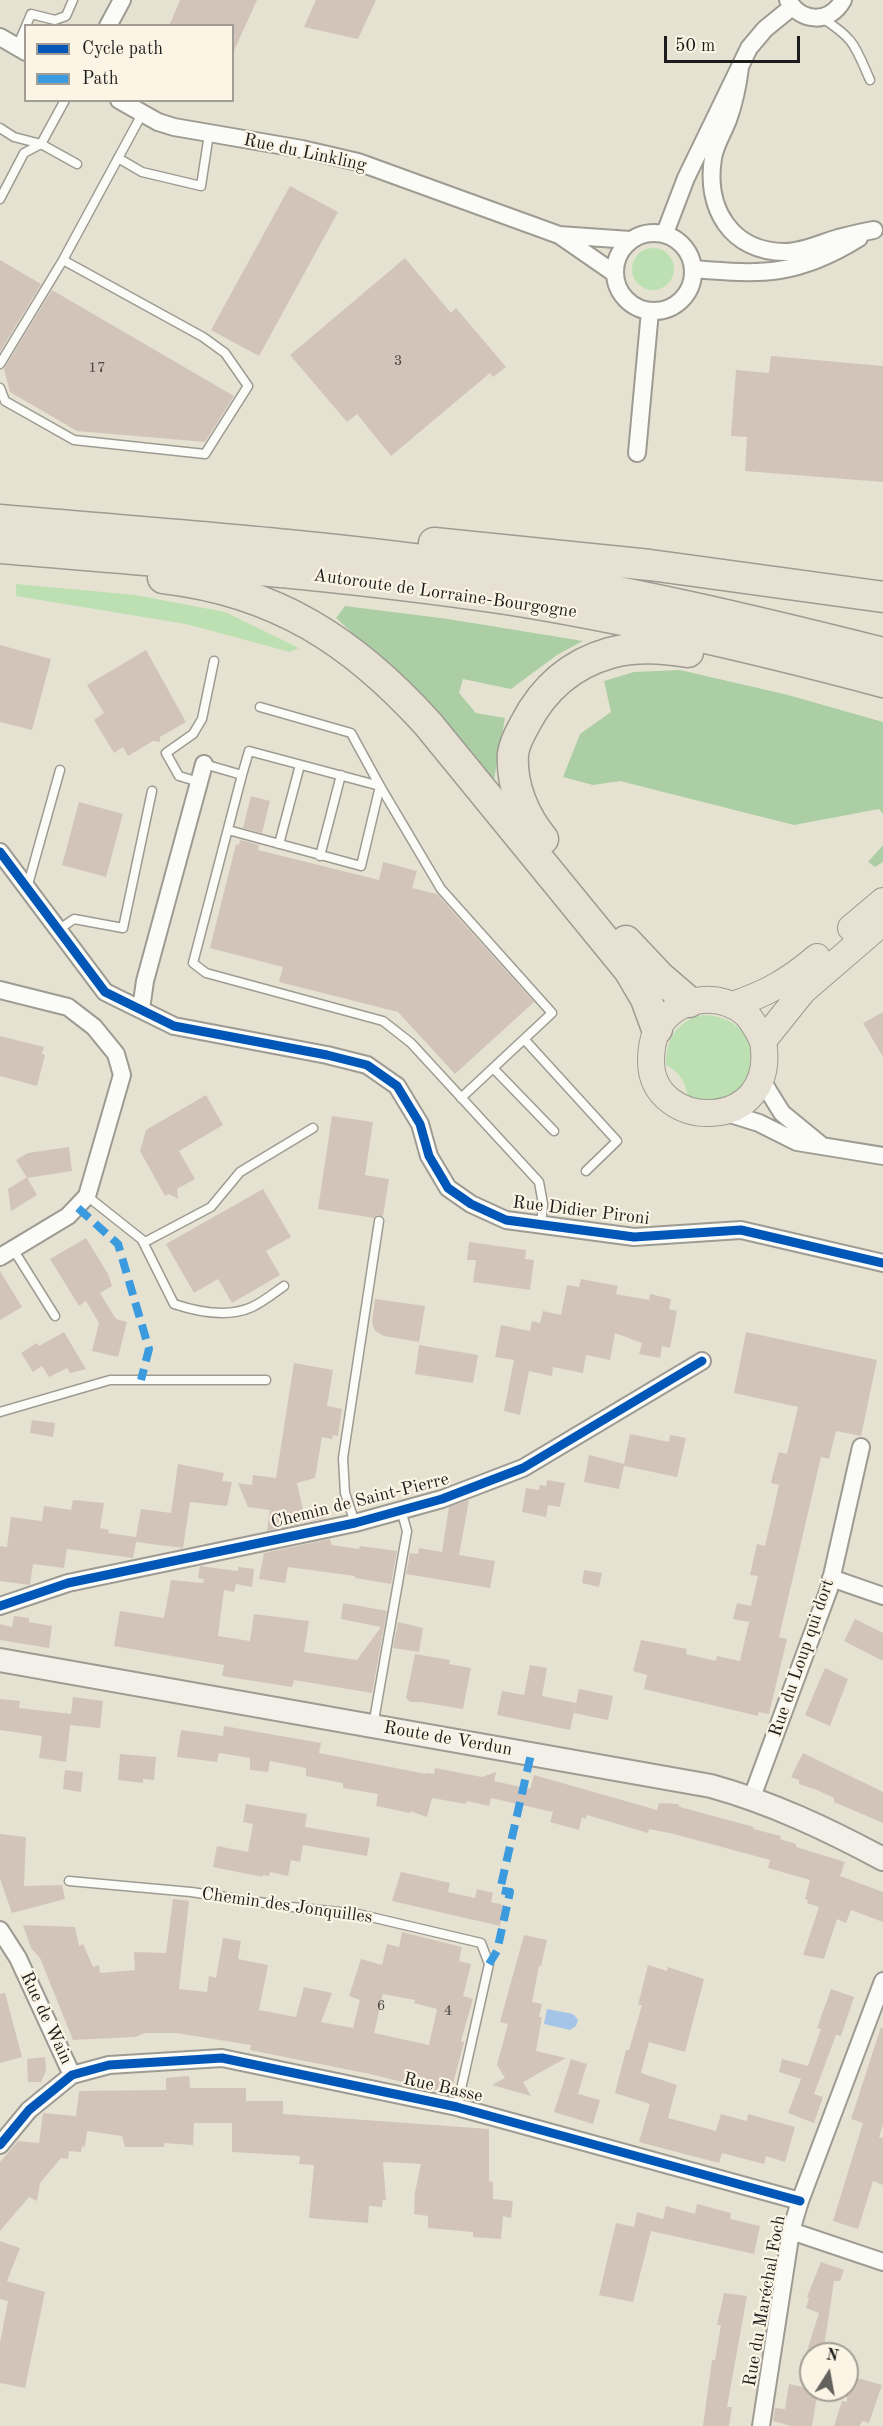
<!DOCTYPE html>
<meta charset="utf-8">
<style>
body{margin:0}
#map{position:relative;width:883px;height:2426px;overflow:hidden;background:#e6e2d2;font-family:"Old Standard TT",serif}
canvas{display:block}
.legend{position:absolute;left:24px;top:24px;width:210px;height:78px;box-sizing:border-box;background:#fcf5e5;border:2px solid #a29e95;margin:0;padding:8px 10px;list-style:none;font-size:18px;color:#1c1c1c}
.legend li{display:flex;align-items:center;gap:12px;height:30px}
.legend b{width:30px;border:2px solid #a29e95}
.north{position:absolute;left:799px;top:2342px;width:60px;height:60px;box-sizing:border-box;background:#fcf5e5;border:2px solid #a29e95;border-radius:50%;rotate:11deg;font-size:16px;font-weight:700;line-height:24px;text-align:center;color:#1c1c1c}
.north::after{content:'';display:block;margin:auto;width:21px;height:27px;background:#63615c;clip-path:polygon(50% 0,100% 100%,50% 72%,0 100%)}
.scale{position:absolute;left:664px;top:36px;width:136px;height:27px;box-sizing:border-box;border:3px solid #1c1c1c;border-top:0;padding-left:8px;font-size:18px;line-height:21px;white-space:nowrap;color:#1c1c1c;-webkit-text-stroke:4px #fcf5e5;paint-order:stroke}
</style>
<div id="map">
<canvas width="883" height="2426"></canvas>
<ul class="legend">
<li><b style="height:8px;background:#0057b8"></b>Cycle path</li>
<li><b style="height:8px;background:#3c9bdf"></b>Path</li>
</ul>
<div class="north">N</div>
<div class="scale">50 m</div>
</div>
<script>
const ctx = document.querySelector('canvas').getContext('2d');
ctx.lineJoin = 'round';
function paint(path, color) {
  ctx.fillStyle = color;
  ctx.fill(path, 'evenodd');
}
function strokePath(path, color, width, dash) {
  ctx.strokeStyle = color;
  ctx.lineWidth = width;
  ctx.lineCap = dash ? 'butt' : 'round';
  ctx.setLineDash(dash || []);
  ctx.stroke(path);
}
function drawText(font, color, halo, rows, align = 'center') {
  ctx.font = font + ' "Old Standard TT",serif';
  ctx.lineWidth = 4.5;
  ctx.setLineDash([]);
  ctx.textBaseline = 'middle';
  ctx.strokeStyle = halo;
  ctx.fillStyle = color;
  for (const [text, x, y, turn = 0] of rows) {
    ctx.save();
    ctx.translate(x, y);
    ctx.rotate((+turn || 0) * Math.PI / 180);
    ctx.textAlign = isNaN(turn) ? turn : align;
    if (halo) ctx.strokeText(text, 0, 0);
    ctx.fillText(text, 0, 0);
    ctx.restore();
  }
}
paint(new Path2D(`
 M632 269a21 21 0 1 1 42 0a21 21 0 1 1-42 0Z
 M 16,584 L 135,595 L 225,612 L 299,648 L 290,652 L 186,624 L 16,596 Z
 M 702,1015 C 771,1016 760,1099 716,1101 C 707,1102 697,1099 688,1098 C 686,1082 680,1073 666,1065 C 666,1039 676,1022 702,1015 Z`), '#bce0b1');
paint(new Path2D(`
 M 345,606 L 448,619 L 583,641 L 557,655 L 511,689 L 463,679 L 459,693 L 476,713 L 505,718 L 494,780 L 482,781 L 407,683 L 336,618 Z
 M 680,670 L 788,695 L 883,722 L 883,814 L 879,809 L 794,825 L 620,781 L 593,785 L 563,777 L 580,734 L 611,712 L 604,681 L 634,672 Z
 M 883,845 L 883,862 L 875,867 L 868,862 Z`), '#abcea4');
paint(new Path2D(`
 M 547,2009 L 573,2014 L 578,2020 L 576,2026 L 570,2030 L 544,2024 Z`), '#a4c4e8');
paint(new Path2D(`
 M 180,0 L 257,0 L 232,55 L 232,26 L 169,26 Z
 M 316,0 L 376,0 L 358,39 L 304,27 Z
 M 290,186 L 338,212 L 259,356 L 211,330 Z
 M 405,258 L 451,313 L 456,308 L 506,367 L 493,377 L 490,373 L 391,456 L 357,414 L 347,422 L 290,355 Z
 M 0,260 L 41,284 L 0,352 Z
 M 52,290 L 234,396 L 205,442 L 77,431 L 10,392 L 4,369 Z
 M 771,356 L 883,366 L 883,482 L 745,471 L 747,437 L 731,436 L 736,370 L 769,373 Z
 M 0,645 L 51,659 L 32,730 L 0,722 Z
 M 146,650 L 186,722 L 160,737 L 160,742 L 153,741 L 128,756 L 123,747 L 114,753 L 94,720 L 104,713 L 87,685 Z
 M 251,796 L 270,801 L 262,833 L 243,828 Z
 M 79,802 L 123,814 L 106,877 L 62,865 Z
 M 240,840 L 259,845 L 258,850 L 379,880 L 383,862 L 417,871 L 412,888 L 437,894 L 534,1002 L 455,1074 L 398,1012 L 279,982 L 283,967 L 210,948 L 236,844 L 239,845 Z
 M 883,1012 L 883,1057 L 863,1023 Z
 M 0,1036 L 44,1047 L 42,1054 L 45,1055 L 37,1086 L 0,1076 Z
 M 206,1095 L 223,1125 L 179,1151 L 195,1179 L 177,1189 L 178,1199 L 169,1194 L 165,1196 L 140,1151 L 146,1130 Z
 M 332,1116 L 373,1122 L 365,1175 L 389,1179 L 383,1216 L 377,1215 L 374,1218 L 318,1209 Z
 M 69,1147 L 72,1171 L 27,1178 L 16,1160 L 28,1153 Z
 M 27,1177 L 37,1195 L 11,1211 L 8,1189 Z
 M 263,1189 L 291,1237 L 266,1251 L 280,1275 L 232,1303 L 218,1279 L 194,1293 L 166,1244 Z
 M 86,1238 L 108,1274 L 112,1286 L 100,1293 L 116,1319 L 127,1322 L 118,1357 L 92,1351 L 99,1323 L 86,1301 L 79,1306 L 50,1259 Z
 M 469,1242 L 526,1250 L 525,1259 L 534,1260 L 530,1290 L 473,1282 L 476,1260 L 467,1260 Z
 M 0,1271 L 22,1307 L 0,1320 Z
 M 581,1279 L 618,1286 L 616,1294 L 649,1300 L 650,1294 L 671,1299 L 669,1309 L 677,1311 L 670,1348 L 662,1346 L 660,1358 L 639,1354 L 642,1343 L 615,1333 L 610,1360 L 586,1355 L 583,1373 L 553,1367 L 552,1376 L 529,1371 L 520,1415 L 504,1411 L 514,1360 L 495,1357 L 501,1325 L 530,1331 L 532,1321 L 540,1323 L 543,1311 L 561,1315 L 567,1285 L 579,1287 Z
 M 375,1299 L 425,1306 L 419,1342 L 384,1336 L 375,1331 L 372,1322 Z
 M 64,1332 L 86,1369 L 70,1373 L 67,1368 L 49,1377 L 42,1366 L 33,1372 L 21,1353 L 37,1343 L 39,1346 Z
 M 746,1332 L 877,1360 L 861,1436 L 836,1431 L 829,1459 L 821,1457 L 779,1637 L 787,1639 L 769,1714 L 759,1712 L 758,1716 L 644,1689 L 647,1675 L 633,1671 L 641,1640 L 687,1649 L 686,1654 L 716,1661 L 717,1656 L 740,1661 L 749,1622 L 733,1619 L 737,1603 L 751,1606 L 758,1576 L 750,1575 L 757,1544 L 765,1546 L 779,1485 L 771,1483 L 774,1470 L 779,1452 L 787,1454 L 798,1407 L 734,1393 Z
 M 419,1345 L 478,1355 L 473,1383 L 415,1374 Z
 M 294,1363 L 333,1370 L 327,1406 L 342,1409 L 338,1436 L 333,1435 L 332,1439 L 322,1437 L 315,1478 L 297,1483 L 304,1515 L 324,1512 L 326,1518 L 267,1531 L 270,1510 L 248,1507 L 238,1483 L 252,1485 L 253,1475 L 276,1478 Z
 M 32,1420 L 55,1423 L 53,1437 L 30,1433 Z
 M 630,1434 L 669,1442 L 670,1435 L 686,1438 L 677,1477 L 624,1466 L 619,1489 L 584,1482 L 589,1455 L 624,1464 Z
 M 178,1464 L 224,1473 L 222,1481 L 232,1482 L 227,1506 L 190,1502 L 183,1548 L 136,1542 L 133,1558 L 67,1549 L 64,1568 L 33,1564 L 30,1585 L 0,1581 L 0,1546 L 7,1547 L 11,1517 L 42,1521 L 44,1506 L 71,1510 L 73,1500 L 104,1503 L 100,1528 L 109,1530 L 108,1533 L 136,1537 L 141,1509 L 171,1513 Z
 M 547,1480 L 565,1483 L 560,1507 L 548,1505 L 546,1517 L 522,1512 L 526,1488 L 539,1490 L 540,1485 L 546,1486 Z
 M 469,1500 L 459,1555 L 495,1561 L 490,1588 L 406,1574 L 410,1553 L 418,1554 L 419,1548 L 442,1552 L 449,1507 Z
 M 330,1539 L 332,1545 L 359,1549 L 360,1546 L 397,1551 L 391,1584 L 355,1578 L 355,1576 L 288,1567 L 285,1583 L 259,1579 L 264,1553 Z
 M 200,1566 L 238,1571 L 238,1567 L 254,1569 L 252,1587 L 236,1584 L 234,1592 L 224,1590 L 218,1636 L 250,1641 L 254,1614 L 309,1621 L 304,1652 L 357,1660 L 381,1627 L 341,1619 L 343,1603 L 387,1611 L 372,1693 L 294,1680 L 292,1687 L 222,1676 L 224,1665 L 114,1646 L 120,1611 L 164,1618 L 171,1580 L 203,1583 L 204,1579 L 198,1578 Z
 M 584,1570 L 602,1573 L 599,1587 L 582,1583 Z
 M 14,1616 L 29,1618 L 29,1622 L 52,1626 L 49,1648 L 0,1640 L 0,1624 L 12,1627 Z
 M 855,1619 L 883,1633 L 883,1661 L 844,1641 Z
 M 398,1622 L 423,1628 L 419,1652 L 393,1648 Z
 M 415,1654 L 450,1660 L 449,1664 L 471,1668 L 463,1709 L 421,1702 L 410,1702 L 406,1698 Z
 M 530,1665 L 547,1668 L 542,1696 L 576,1703 L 570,1730 L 497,1715 L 502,1691 L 524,1695 Z
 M 825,1668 L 848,1679 L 830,1726 L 805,1715 Z
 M 579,1689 L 613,1696 L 608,1720 L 574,1713 Z
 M 73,1697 L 103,1701 L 100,1728 L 70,1725 L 66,1762 L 39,1758 L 42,1736 L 0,1730 L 0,1699 L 20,1701 L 19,1708 L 71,1714 Z
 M 224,1726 L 321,1743 L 319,1753 L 426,1774 L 426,1773 L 434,1774 L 435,1768 L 482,1777 L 496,1772 L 494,1781 L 530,1789 L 534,1775 L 657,1810 L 659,1803 L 678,1804 L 680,1807 L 754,1827 L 753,1829 L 781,1836 L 780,1839 L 796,1844 L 796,1847 L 845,1862 L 840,1876 L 883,1892 L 883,1922 L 851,1910 L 846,1923 L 837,1919 L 824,1959 L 803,1955 L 819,1907 L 807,1903 L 808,1900 L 805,1899 L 810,1880 L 768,1868 L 770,1860 L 674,1834 L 649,1829 L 648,1833 L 587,1815 L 586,1819 L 582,1817 L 579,1830 L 550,1822 L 553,1812 L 491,1798 L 489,1806 L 467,1801 L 466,1804 L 432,1798 L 427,1817 L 410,1811 L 410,1813 L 376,1806 L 378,1794 L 343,1788 L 343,1783 L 306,1776 L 306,1768 L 270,1761 L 268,1772 L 250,1770 L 250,1758 L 219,1753 L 217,1762 L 177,1757 L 181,1730 L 223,1736 Z
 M 803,1753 L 883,1792 L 883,1823 L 834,1802 L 834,1798 L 817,1790 L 799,1784 L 799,1780 L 791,1777 Z
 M 120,1754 L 156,1757 L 154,1780 L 143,1779 L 143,1783 L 118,1780 Z
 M 65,1770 L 83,1772 L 81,1792 L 63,1789 Z
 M 246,1804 L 307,1814 L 305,1827 L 370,1838 L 367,1856 L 303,1845 L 300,1862 L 291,1860 L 288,1876 L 270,1872 L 269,1876 L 263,1875 L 263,1877 L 213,1867 L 217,1846 L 248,1852 L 253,1824 L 243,1822 Z
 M 0,1834 L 26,1837 L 24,1886 L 62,1885 L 65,1899 L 12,1913 L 0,1879 Z
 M 401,1872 L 450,1883 L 448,1892 L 475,1898 L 477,1889 L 493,1893 L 491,1902 L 504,1905 L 500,1926 L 392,1901 Z
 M 173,1899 L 189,1901 L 179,1989 L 207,1992 L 209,1976 L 216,1978 L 223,1938 L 241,1941 L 238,1959 L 268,1965 L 259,2010 L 296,2017 L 304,1987 L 332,1993 L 321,2022 L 353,2028 L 360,2000 L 349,1996 L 361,1959 L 382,1965 L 387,1944 L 399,1947 L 402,1932 L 462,1947 L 459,1961 L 471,1964 L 463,1996 L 473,1999 L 461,2041 L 464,2042 L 453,2084 L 444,2091 L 438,2091 L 370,2074 L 250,2050 L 251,2045 L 176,2033 L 145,2033 L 135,2037 L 73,2040 L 40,1958 L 31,1948 L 23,1925 L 75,1927 L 79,1946 L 83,1944 L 93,1967 L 99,1965 L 100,1973 L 135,1970 L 134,1952 L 166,1953 ZM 383,1994 L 415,2000 L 414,2003 L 437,2009 L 429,2045 L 374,2033 Z
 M 524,1935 L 547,1940 L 541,1966 L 539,1966 L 532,2002 L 542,2004 L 539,2017 L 542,2017 L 536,2051 L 566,2058 L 523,2082 L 531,2096 L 492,2085 L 505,2078 L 497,2065 L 508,2024 L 500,2022 Z
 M 648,1965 L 667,1971 L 668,1967 L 704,1979 L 685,2052 L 649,2042 L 641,2073 L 677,2085 L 668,2118 L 716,2131 L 721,2114 L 747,2121 L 748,2114 L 795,2127 L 785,2162 L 766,2156 L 764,2164 L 722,2153 L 719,2163 L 639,2142 L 650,2104 L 615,2093 L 626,2050 L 629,2050 L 642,2005 L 638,2005 Z
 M 831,1989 L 854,1997 L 841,2036 L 836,2035 L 814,2094 L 823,2097 L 814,2123 L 788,2113 L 801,2079 L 779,2072 L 782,2059 L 808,2066 L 821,2029 L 817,2028 Z
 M 5,1993 L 22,2057 L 0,2063 L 0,1994 Z
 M 881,2027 L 883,2028 L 883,2125 L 879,2137 L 883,2138 L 883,2185 L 873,2181 L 858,2229 L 833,2221 L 863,2123 L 851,2119 Z
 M 45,2057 L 46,2071 L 41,2082 L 28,2082 L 27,2059 Z
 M 571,2059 L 587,2064 L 578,2094 L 600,2100 L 593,2124 L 554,2112 Z
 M 189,2076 L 190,2088 L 246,2088 L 246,2101 L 283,2101 L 283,2114 L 489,2129 L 489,2181 L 493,2182 L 493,2199 L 513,2201 L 511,2218 L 503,2216 L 501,2239 L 473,2237 L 473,2232 L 428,2228 L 428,2216 L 414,2214 L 415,2192 L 421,2164 L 383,2162 L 386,2200 L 383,2200 L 382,2207 L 369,2206 L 368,2223 L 309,2218 L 314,2165 L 299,2164 L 300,2156 L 232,2152 L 232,2123 L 194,2123 L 193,2145 L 164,2143 L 164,2147 L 125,2147 L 122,2136 L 87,2131 L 85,2147 L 82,2146 L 81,2152 L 69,2151 L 68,2159 L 61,2158 L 40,2183 L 37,2201 L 29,2197 L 0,2231 L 0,2162 L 18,2141 L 39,2143 L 43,2113 L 76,2116 L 79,2091 L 166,2090 L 166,2078 Z
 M 697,2204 L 731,2213 L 730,2219 L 760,2226 L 754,2254 L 651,2231 L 633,2302 L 599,2295 L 616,2223 L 634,2227 L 637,2212 L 663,2219 L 666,2206 L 695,2214 Z
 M 0,2241 L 20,2248 L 7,2281 L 45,2292 L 25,2388 L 0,2383 L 0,2343 L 8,2301 L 0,2299 Z
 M 821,2262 L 844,2270 L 840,2281 L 834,2281 L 823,2354 L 806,2354 L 819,2313 L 806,2308 L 809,2298 L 807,2297 Z
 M 724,2293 L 747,2296 L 727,2407 L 732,2407 L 729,2426 L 703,2426 L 712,2360 L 715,2360 L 721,2325 L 717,2325 Z
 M 847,2375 L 882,2385 L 869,2423 L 862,2421 L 860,2426 L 834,2426 L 842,2401 L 847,2402 Z
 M 789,2384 L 818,2390 L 812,2426 L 791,2426 L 773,2421 L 775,2408 L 785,2409 Z`), '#d3c4ba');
const service = new Path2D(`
 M 822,18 C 855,39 855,46 870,80
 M 26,26 L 31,14 L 55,20 L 66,16 L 73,0
 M 17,47 L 26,26
 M 0,128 L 14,137 L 41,144 L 77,164
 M 118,158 L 142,172 L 201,186 L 209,134
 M 0,199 L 24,153 L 41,144 L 65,100
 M 0,364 L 63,260 L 142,114
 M 0,388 L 5,401 L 74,440 L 205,454 L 248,386 L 225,353 L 203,337 L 63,260
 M 204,764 L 242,775 L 193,963 L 206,973 L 383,1021 L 411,1043 L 539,1182 L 543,1204 L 541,1225
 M 242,775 L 249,751 L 380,786 L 441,889 L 552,1013 L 461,1098
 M 199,782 L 179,776 L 166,753 L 193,734 L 202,719 L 214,661
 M 228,830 L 361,866 L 380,786 L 351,733 L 260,707
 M 279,844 L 300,765
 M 320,856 L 341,775
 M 27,888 L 60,770
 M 58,930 L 74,919 L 123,928 L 152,791
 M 524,1039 L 617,1141 L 586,1171
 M 493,1068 L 554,1131
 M 87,1196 L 145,1242 L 211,1207 L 240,1172 L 313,1128
 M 142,1240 L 174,1304 C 198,1312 228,1318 252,1307 C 263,1302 274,1293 284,1286
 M 13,1249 L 55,1316
 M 0,1412 L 110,1380 L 266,1380
 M 355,1523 L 345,1493 L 343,1458 L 379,1221
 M 373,1726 L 407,1531 L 401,1510
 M 69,1881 L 191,1892 L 292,1907 L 358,1914 L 481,1943 L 489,1964 L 457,2107`);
const minor = new Path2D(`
 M 788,0 C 801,23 830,24 843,0
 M 108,26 L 122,0
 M 0,37 L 26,52
 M 740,67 C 738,85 734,103 728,120 C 723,133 715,145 713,158 C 705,208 731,252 785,252 C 803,252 821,243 838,238 C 850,235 862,232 874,230
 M 119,100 L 158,122 L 174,127 L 302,149 L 358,162 L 559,235 L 614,273
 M615 272a39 39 0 1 1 78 0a39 39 0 1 1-78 0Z
 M 665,233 L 686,178 L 749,48 L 765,29 L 792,7
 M 559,235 L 630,240
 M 694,269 C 763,275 798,276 859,238
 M 637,453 L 650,311
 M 0,852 L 105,992 L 174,1026 L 327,1055 L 367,1065 L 397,1086 L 420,1124 L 429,1156 L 448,1188 L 471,1204 L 506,1220 L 634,1237 L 741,1230 L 883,1263
 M 0,990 L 68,1007 L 94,1027 L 116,1054 L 122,1075 L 87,1196 L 68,1216 L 0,1257
 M 141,1009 L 145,981 L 204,764
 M 761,1079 L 782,1113 L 821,1145
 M 724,1112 L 759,1123 L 797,1142 L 883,1156
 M 831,1578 L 883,1596
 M 0,1606 L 68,1583 L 355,1523 L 442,1499 L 523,1468 L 702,1361
 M 752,1797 L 829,1589 L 861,1447
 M 0,1930 L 18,1958 L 72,2075
 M 0,2145 L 29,2110 L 72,2075 L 109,2065 L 222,2058 L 457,2107 L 800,2201
 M 791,2231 L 883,2262
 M 761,2426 L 791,2231 L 800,2201 L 883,1981`);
const secondary = new Path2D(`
 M 0,1660 L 711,1786 C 772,1803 827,1829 883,1859`);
const primary = new Path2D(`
 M 851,928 L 883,901
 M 732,1005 C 766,994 789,981 817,957
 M 763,1041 C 758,1031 754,1022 746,1014 C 721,992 681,996 661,1023 C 653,1035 651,1047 651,1061 C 651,1132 779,1135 763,1041 L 803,991 L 883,922`);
const motorway = new Path2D(`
 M 0,520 C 163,534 326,545 488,569 C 621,589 752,620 883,653
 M 434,543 L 650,565 L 883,597
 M 0,548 C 169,562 338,574 506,599 C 633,619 759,649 883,682
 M 163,578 C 276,591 353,641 428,724 L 629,970 L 646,999 L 657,1029
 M 543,839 C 524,816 511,785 513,754 C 514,744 520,733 525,724 C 543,689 571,664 610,653 C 637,646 661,648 688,652
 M 626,941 L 660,977 L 689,1002`);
strokePath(service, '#9d9b92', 11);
strokePath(minor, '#9d9b92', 20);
strokePath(secondary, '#9d9b92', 26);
strokePath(primary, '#9d9b92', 28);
strokePath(motorway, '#9d9b92', 33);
strokePath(service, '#fbfbf8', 8);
strokePath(minor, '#fbfbf8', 16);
strokePath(secondary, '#f3f0ea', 22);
strokePath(primary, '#e7e1d4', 26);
strokePath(motorway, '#e7e1d4', 30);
strokePath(new Path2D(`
 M 78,1208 L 118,1244 L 149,1349 L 141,1380
 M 489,1964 L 497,1951 L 510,1892 L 500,1890 L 531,1754`), '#3c9bdf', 8, [15, 8]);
strokePath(new Path2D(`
 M 0,852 L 105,992 L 174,1026 L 327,1055 L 367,1065 L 397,1086 L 420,1124 L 429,1156 L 448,1188 L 471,1204 L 506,1220 L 634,1237 L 741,1230 L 883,1263
 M 0,1606 L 68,1583 L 355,1523 L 442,1499 L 523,1468 L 702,1361
 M 0,2145 L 29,2110 L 72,2075 L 109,2065 L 222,2058 L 457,2107 L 800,2201`), '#0057b8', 9);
drawText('15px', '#4a4644', null, [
 ["3",398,361],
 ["17",97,368],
 ["6",381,2006],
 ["4",448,2011]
]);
drawText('18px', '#1c1c1c', '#fcf5e5', [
 ["Rue du Linkling",305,153,12],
 ["Autoroute de Lorraine-Bourgogne",445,594,8],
 ["Rue Didier Pironi",581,1211,7],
 ["Chemin de Saint-Pierre",360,1501,-14],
 ["Rue du Loup qui dort",802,1658,-71],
 ["Route de Verdun",448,1739,10],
 ["Chemin des Jonquilles",287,1906,8],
 ["Rue de Wain",46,2018,65],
 ["Rue Basse",443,2088,13],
 ["Rue du Maréchal Foch",765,2301,-80]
]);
</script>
